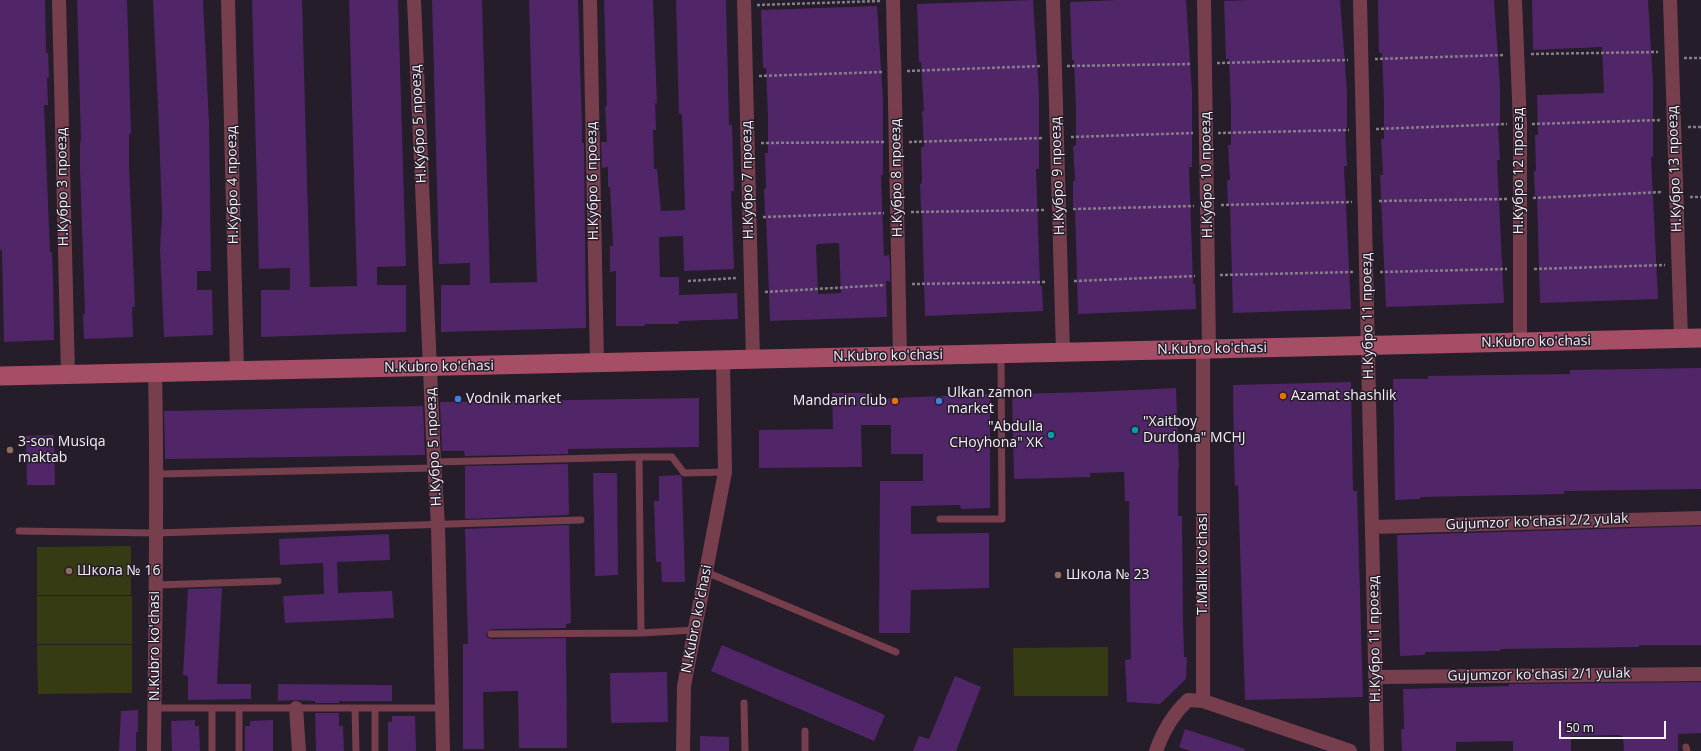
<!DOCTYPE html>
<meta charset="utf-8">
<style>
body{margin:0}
#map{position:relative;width:1701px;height:751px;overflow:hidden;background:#251d2a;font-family:"Open Sans",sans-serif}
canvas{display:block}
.scale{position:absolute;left:1559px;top:721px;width:107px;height:18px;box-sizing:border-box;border:2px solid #f5eff8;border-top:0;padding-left:5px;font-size:12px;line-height:14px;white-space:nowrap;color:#f5eff8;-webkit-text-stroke:3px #251d2a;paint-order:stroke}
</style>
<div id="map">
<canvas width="1701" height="751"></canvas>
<div class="scale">50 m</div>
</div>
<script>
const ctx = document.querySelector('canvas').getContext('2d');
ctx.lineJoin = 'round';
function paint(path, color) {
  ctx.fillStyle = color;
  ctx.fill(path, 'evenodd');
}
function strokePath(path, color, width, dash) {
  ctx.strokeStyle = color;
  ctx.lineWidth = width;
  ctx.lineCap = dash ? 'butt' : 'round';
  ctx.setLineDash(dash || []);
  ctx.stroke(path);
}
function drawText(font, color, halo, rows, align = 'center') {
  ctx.font = font + ' "Open Sans",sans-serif';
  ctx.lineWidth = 3;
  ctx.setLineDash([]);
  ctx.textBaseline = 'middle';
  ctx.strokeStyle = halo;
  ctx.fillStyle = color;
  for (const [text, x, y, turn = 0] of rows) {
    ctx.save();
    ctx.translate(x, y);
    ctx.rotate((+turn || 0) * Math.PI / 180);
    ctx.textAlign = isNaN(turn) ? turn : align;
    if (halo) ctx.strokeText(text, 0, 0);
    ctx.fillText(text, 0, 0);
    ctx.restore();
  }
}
paint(new Path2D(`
 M 131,546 L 131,595 L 37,595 L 37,547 Z
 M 37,596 L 132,596 L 132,644 L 37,644 Z
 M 37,645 L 132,645 L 132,693 L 38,694 Z
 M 1108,647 L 1108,696 L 1014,696 L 1013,648 Z`), '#363b13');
paint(new Path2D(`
 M 0,0 L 45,0 L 46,53 L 48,53 L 49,78 L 47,78 L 48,105 L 44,105 L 50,252 L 52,252 L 53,278 L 54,340 L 4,342 L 2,250 L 0,250 Z
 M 77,0 L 127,0 L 131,134 L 129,134 L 129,165 L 135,307 L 132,307 L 133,337 L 84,339 L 83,314 L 85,314 L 80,169 L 80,142 L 81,141 Z
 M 153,0 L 203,0 L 209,122 L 211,271 L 197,271 L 197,290 L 212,290 L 213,335 L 164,337 L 160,249 L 162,217 L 159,128 Z
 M 252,0 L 302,0 L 310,287 L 357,286 L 349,0 L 398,0 L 406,266 L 377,267 L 377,285 L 406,285 L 406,332 L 261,337 L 261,290 L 290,290 L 290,268 L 259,269 Z
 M 432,0 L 482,0 L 490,283 L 537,282 L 529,0 L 578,0 L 582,126 L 582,143 L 584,143 L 586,328 L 441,332 L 441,285 L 470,285 L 470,263 L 439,264 Z
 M 604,0 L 653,0 L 657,103 L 655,103 L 656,130 L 653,130 L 654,169 L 657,169 L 661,211 L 685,210 L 682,114 L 679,114 L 676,0 L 726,0 L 729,125 L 732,125 L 734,191 L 731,191 L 734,269 L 684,271 L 683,236 L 659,237 L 660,277 L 679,277 L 679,295 L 737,293 L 738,319 L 679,321 L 679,324 L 645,324 L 645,326 L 616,326 L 616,271 L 610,272 L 610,246 L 613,246 L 610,187 L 608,187 L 608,167 L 602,168 L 601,142 L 607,142 L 605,106 L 607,106 Z
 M 1033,0 L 1039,94 L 1039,169 L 1036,169 L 1040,286 L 1042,286 L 1043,311 L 925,316 L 922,209 L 921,209 L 920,184 L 922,183 L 921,147 L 924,147 L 922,111 L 924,111 L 921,62 L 919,62 L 917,4 Z
 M 1119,0 L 1186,0 L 1192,92 L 1192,167 L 1189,167 L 1193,284 L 1195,284 L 1196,309 L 1078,314 L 1075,207 L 1073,207 L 1073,181 L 1075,181 L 1073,146 L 1076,145 L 1076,109 L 1074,60 L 1072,60 L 1070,2 Z
 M 1250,0 L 1340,0 L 1347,91 L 1347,128 L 1345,128 L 1347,166 L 1344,166 L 1351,309 L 1233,313 L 1230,206 L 1228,206 L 1227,180 L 1230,180 L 1228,145 L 1231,145 L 1231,108 L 1229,59 L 1226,59 L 1224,1 Z
 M 1378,0 L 1494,0 L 1500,86 L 1500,126 L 1498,126 L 1500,160 L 1497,160 L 1504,303 L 1386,307 L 1380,175 L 1383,175 L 1381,139 L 1384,139 L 1384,102 L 1382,53 L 1379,53 Z
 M 1532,0 L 1648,0 L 1653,82 L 1653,157 L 1651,157 L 1658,299 L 1540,303 L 1537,196 L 1535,196 L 1534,171 L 1536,171 L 1535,135 L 1538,135 L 1537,95 L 1604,93 L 1602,47 L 1533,50 Z
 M 877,6 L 883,100 L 883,175 L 881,175 L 884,256 L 889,255 L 890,264 L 890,281 L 886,281 L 887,317 L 770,321 L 766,214 L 765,215 L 764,189 L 766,189 L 765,153 L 768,153 L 768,117 L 766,68 L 763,68 L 761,10 ZM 839,243 L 841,293 L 818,294 L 816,247 L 817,244 Z
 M 1701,368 L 1701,489 L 1564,491 L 1564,494 L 1420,497 L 1420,499 L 1395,500 L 1393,379 L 1428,379 L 1428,376 L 1570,374 L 1570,370 Z
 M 1351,382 L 1353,491 L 1357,491 L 1363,697 L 1245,700 L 1238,485 L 1235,486 L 1234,456 L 1233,385 Z
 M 1176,388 L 1179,469 L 1178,469 L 1178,516 L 1182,516 L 1183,622 L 1184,657 L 1187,657 L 1186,679 L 1160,704 L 1127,702 L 1125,660 L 1131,659 L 1130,591 L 1129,501 L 1125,501 L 1124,472 L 1090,473 L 1090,477 L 1014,479 L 1012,394 L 1092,392 Z
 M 832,393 L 872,393 L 872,399 L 990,394 L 990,508 L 961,509 L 960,505 L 911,506 L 911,534 L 989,533 L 989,588 L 911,590 L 910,633 L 879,633 L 880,481 L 923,481 L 923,454 L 891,454 L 891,425 L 861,425 L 862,467 L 759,468 L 759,430 L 833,429 Z
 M 699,398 L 699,447 L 568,449 L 568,454 L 465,456 L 464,451 L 442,451 L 440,402 Z
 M 423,406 L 425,455 L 165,459 L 164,411 Z
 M 54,435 L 55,485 L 27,485 L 26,436 Z
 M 568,464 L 569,515 L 465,519 L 465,466 Z
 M 593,473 L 617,473 L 618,575 L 595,576 Z
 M 680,475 L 682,478 L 685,582 L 662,582 L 661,562 L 656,562 L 654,501 L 659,501 L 659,476 Z
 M 569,525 L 571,623 L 566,624 L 566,628 L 491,629 L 486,634 L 487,637 L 491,639 L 566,638 L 567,748 L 519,748 L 518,691 L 483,692 L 484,749 L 463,749 L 463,644 L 468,644 L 465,529 Z
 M 1701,526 L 1701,645 L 1639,645 L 1639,647 L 1500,649 L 1500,651 L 1425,652 L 1425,655 L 1400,656 L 1397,535 Z
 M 389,534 L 390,560 L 337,562 L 338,593 L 392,591 L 394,618 L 285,623 L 283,596 L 324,594 L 323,563 L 280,565 L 279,539 Z
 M 222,588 L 217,684 L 251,684 L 251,699 L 188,700 L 188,676 L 183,675 L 188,589 Z
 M 722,645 L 885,715 L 874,741 L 711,671 Z
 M 667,672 L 668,722 L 611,723 L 610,673 Z
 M 955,676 L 981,687 L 956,751 L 913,751 L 919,736 L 929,739 Z
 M 1701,682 L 1701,733 L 1678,734 L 1678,751 L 1624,751 L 1623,736 L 1618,735 L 1571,736 L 1571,751 L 1513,751 L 1513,741 L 1456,742 L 1456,751 L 1402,751 L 1401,729 L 1404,729 L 1403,689 L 1509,686 L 1509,684 Z
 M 278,684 L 392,685 L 392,701 L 339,701 L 339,703 L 315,703 L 315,701 L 296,700 L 278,701 Z
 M 138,710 L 138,732 L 136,732 L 136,751 L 119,751 L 121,711 Z
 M 315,713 L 339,713 L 339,726 L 343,726 L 344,751 L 316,751 Z
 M 392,716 L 415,716 L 416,751 L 388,751 L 388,722 L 392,722 Z
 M 195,720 L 195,726 L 199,726 L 200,751 L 172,751 L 171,721 Z
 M 273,720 L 273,751 L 245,751 L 245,726 L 250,726 L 250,721 Z
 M 1185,729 L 1245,749 L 1244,751 L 1190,751 L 1179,747 Z
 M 700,736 L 729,737 L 729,751 L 700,751 Z`), '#502668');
strokePath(new Path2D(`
 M 757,5 L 880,1
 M 1531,54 L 1658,52
 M 1684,58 L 1701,58
 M 1375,59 L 1504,55
 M 1217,63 L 1348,60
 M 1067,66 L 1192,64
 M 907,71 L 1042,66
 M 759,76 L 882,72
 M 1532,124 L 1661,120
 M 1688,127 L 1701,127
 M 1376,129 L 1507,124
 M 1218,133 L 1349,130
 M 1071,137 L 1193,133
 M 909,142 L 1044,138
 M 761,143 L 884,142
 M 1690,197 L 1701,197
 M 1533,198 L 1663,192
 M 1379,201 L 1508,199
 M 1221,205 L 1352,202
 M 1073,209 L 1194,206
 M 911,212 L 1046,210
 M 763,217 L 884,213
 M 1534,269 L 1665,265
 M 1380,272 L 1507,269
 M 1220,275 L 1353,272
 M 688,281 L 737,278
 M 1074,281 L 1195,276
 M 912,284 L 1047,282
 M 765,292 L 885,285`), '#857e89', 2.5, [3, 2]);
strokePath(new Path2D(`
 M 434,462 L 639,457
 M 158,474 L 434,468
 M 940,519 L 1002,519 L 1001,354
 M 19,531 L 155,533 L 581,520
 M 706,572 L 896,652
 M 155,585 L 278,581
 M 641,633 L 639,457 L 672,457 L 684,473 L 725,472
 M 491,634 L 641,633 L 695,630
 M 744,703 L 745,751
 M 154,708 L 441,708
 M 239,708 L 239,751
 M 355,708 L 356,751
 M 375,708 L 375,751
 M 1686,747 L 1687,751
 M 212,751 L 212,708
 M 805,751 L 805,731`), '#773f4e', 7);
strokePath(new Path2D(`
 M 59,0 L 68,375
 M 228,0 L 237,371
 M 414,0 L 434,462 L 438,525 L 443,751
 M 590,0 L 597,363
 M 744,0 L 753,360
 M 893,0 L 900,356
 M 1053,0 L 1063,352
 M 1204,0 L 1209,349
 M 1360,0 L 1377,751
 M 1515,0 L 1520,124 L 1520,342
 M 1670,0 L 1681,339
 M 1373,527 L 1701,518
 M 1376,677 L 1701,674
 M 1203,701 L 1350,751
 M 296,708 L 299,751
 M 154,751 C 155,625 158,499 155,373
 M 683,751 L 684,686 L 725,472 L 723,361
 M 1156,751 C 1163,731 1173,714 1188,700 L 1203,701 L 1203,349`), '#773f4e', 14);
strokePath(new Path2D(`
 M 0,376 L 1701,338`), '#a74e67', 19);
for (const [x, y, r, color] of [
 [1283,396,4,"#e8710a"],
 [458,399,4,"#3f7fe0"],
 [895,401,4,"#e8710a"],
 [939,401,4,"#3f7fe0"],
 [1135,430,4,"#0f9aa8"],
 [1051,435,4,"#0f9aa8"],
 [10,450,4,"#8d6e63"],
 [69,571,4,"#8d6e63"],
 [1058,575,4,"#8d6e63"]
]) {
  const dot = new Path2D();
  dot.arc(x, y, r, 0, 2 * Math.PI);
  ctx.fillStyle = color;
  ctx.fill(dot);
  strokePath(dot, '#251d2a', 1.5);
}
drawText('14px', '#f5eff8', '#251d2a', [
 ["Н.Кубро 5 проезд",419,124,-93],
 ["Н.Кубро 13 проезд",1675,169,-92],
 ["Н.Кубро 12 проезд",1519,171,-90],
 ["Н.Кубро 10 проезд",1207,175,-91],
 ["Н.Кубро 9 проезд",1058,176,-92],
 ["Н.Кубро 8 проезд",897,178,-91],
 ["Н.Кубро 7 проезд",748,180,-91],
 ["Н.Кубро 6 проезд",593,181,-91],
 ["Н.Кубро 4 проезд",233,185,-91],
 ["Н.Кубро 3 проезд",63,187,-91],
 ["Н.Кубро 11 проезд",1368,316,-91],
 ["N.Kubro ko'chasi",1536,342,-1],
 ["N.Kubro ko'chasi",1212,349,-1],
 ["N.Kubro ko'chasi",888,356,-1],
 ["N.Kubro ko'chasi",439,367,-1],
 ["Н.Кубро 5 проезд",434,447,-93],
 ["Gujumzor ko'chasi 2/2 yulak",1537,522,-2],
 ["T.Malik ko'chasi",1203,564,-90],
 ["N.Kubro ko'chasi",697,619,-79],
 ["Н.Кубро 11 проезд",1375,639,-91],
 ["N.Kubro ko'chasi",155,646,-90],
 ["Gujumzor ko'chasi 2/1 yulak",1539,675,-1]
]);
drawText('14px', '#f5eff8', '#251d2a', [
 ["Ulkan zamon",947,393],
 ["market",947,409],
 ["Azamat shashlik",1291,396],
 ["Vodnik market",466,399],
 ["Mandarin club",887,401,"right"],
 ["\"Xaitboy",1143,422],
 ["Durdona\" MCHJ",1143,438],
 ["\"Abdulla",1043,427,"right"],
 ["CHoyhona\" XK",1043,443,"right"],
 ["3-son Musiqa",18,442],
 ["maktab",18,458],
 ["Школа № 16",77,571],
 ["Школа № 23",1066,575]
], 'left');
</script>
